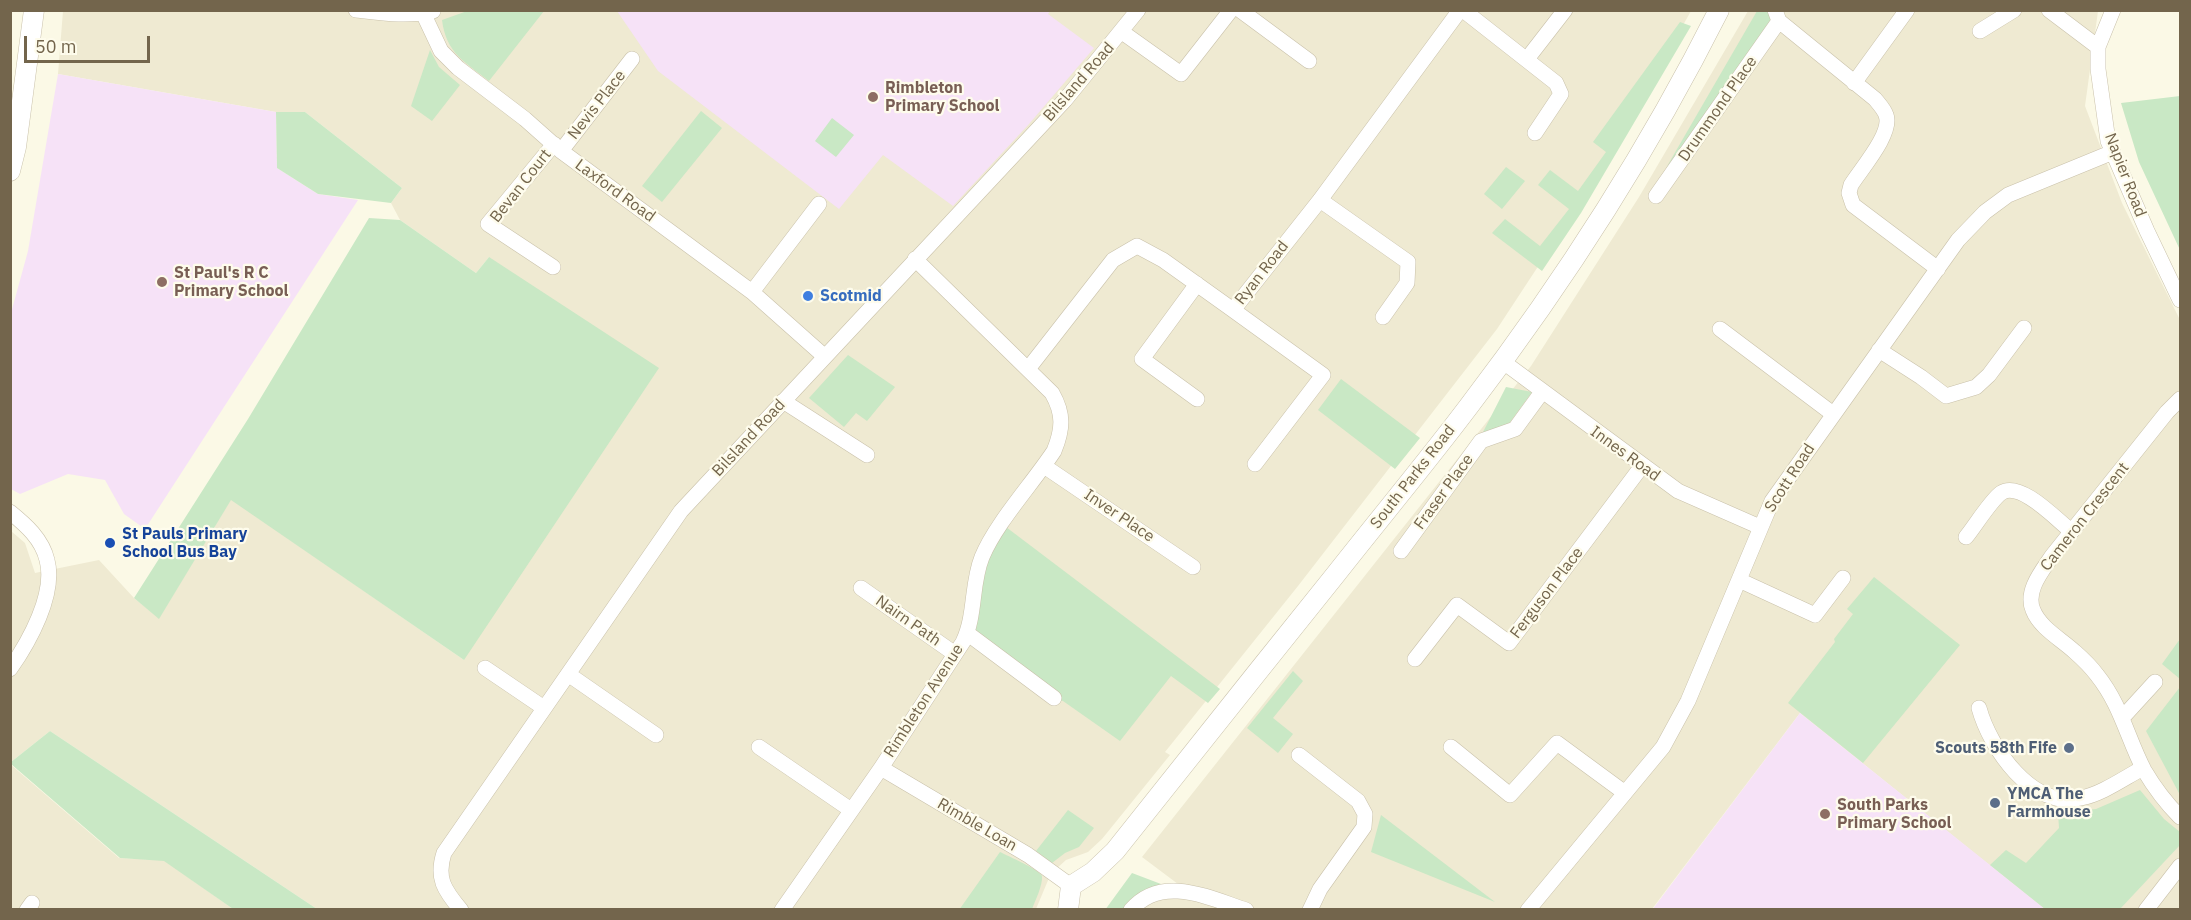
<!DOCTYPE html>
<style>
body{margin:0}
#map{position:relative;width:2191px;height:920px;overflow:hidden;background:#fbf9e6;font-family:"IBM Plex Sans",sans-serif}
canvas{display:block}
.frame{position:absolute;inset:0;border:12px solid #73654c;pointer-events:none}
.scale{position:absolute;left:24px;top:36px;width:126px;height:27px;box-sizing:border-box;border:3px solid #73654c;border-top:0;padding-left:8px;font-size:18px;line-height:21px;white-space:nowrap;color:#73654c;-webkit-text-stroke:4px #fefcec;paint-order:stroke}
</style>
<div id="map">
<canvas width="2191" height="920"></canvas>
<div class="frame"></div>
<div class="scale">50 m</div>
</div>
<script>
const ctx = document.querySelector('canvas').getContext('2d');
ctx.lineJoin = 'round';
function paint(path, color) {
  ctx.fillStyle = color;
  ctx.fill(path, 'evenodd');
}
function strokePath(path, color, width, dash) {
  ctx.strokeStyle = color;
  ctx.lineWidth = width;
  ctx.lineCap = dash ? 'butt' : 'round';
  ctx.setLineDash(dash || []);
  ctx.stroke(path);
}
function drawText(font, color, halo, rows, align = 'center') {
  ctx.font = font + ' "IBM Plex Sans",sans-serif';
  ctx.lineWidth = 4.5;
  ctx.setLineDash([]);
  ctx.textBaseline = 'middle';
  ctx.strokeStyle = halo;
  ctx.fillStyle = color;
  for (const [text, x, y, turn = 0] of rows) {
    ctx.save();
    ctx.translate(x, y);
    ctx.rotate((+turn || 0) * Math.PI / 180);
    ctx.textAlign = isNaN(turn) ? turn : align;
    if (halo) ctx.strokeText(text, 0, 0);
    ctx.fillText(text, 0, 0);
    ctx.restore();
  }
}
paint(new Path2D(`
 M 63,11 L 1691,11 L 1600,172 L 1497,329 L 1298,586 L 1165,752 L 1170,755 L 1102,839 L 1088,852 L 1066,860 L 1055,870 L 1049,878 L 1036,909 L 317,909 L 50,731 L 11,762 L 11,531 L 25,543 L 35,573 L 99,560 L 134,598 L 159,618 L 231,499 L 464,660 L 489,257 L 476,273 L 400,220 L 391,203 L 402,188 L 305,112 L 276,112 L 58,74 Z
 M 1748,11 L 2098,11 L 2085,106 L 2122,203 L 2180,320 L 2180,909 L 2044,909 L 1800,713 L 1652,909 L 1131,910 L 1186,890 L 1142,857 L 1531,366 L 1639,197 Z
 M 10,764 L 119,858 L 164,860 L 233,909 L 11,909 Z`), '#efead2');
paint(new Path2D(`
 M 617,11 L 1050,11 L 1048,14 L 1094,48 L 1029,124 L 953,206 L 883,155 L 839,209 L 658,71 Z
 M 58,74 L 276,112 L 277,168 L 318,194 L 358,200 L 145,529 L 124,514 L 105,480 L 68,474 L 20,494 L 11,489 L 11,313 L 28,251 Z
 M 1800,713 L 2045,909 L 1652,910 Z`), '#f6e2f7');
paint(new Path2D(`
 M 470,10 L 544,10 L 544,11 L 489,81 C 465,62 446,53 442,20 Z
 M 1757,11 L 1770,11 L 1771,24 L 1666,168 Z
 M 1680,22 L 1691,26 L 1581,213 L 1542,271 L 1492,233 L 1505,219 L 1540,246 L 1569,209 L 1538,185 L 1550,170 L 1578,191 L 1606,152 L 1593,142 Z
 M 430,50 L 439,67 L 460,85 L 432,121 L 411,106 Z
 M 2180,96 L 2180,250 L 2139,162 L 2121,103 Z
 M 701,111 L 722,128 L 662,202 L 642,186 Z
 M 276,112 L 305,112 L 402,188 L 391,203 L 318,194 L 277,168 Z
 M 832,118 L 854,135 L 836,157 L 815,141 Z
 M 1506,167 L 1525,181 L 1502,209 L 1484,194 Z
 M 369,218 L 400,220 L 476,273 L 489,257 L 659,368 L 464,660 L 231,500 L 159,619 L 134,598 L 248,419 Z
 M 848,355 L 895,387 L 867,421 L 856,413 L 844,427 L 809,398 Z
 M 1341,379 L 1420,438 L 1395,469 L 1318,410 Z
 M 1506,387 L 1532,392 L 1508,425 L 1482,434 Z
 M 1002,524 L 1220,689 L 1208,703 L 1171,676 L 1120,741 L 1063,701 L 1054,698 L 967,633 L 977,573 Z
 M 1874,577 L 1960,645 L 1863,763 L 1788,703 L 1835,642 L 1834,639 L 1853,614 L 1847,609 Z
 M 2180,639 L 2180,679 L 2162,664 Z
 M 1293,671 L 1303,681 L 1273,718 L 1293,734 L 1278,753 L 1247,728 Z
 M 2180,687 L 2180,795 L 2146,731 Z
 M 50,731 L 317,909 L 233,909 L 164,861 L 120,858 L 11,764 L 11,762 Z
 M 2140,790 L 2164,819 L 2180,832 L 2180,845 L 2120,909 L 2045,909 L 1990,865 L 2006,850 L 2026,863 L 2059,828 L 2058,813 L 2096,809 Z
 M 1068,810 L 1094,828 L 1079,847 L 1065,853 L 1052,863 L 1036,851 Z
 M 1381,815 L 1495,902 L 1371,852 Z
 M 1000,852 C 1008,856 1040,870 1042,876 C 1043,885 1035,901 1032,909 L 959,910 Z
 M 1132,873 L 1161,884 L 1132,900 L 1124,909 L 1105,910 Z`), '#c9e8c5');
const minor = new Path2D(`
 M 356,10 C 382,13 408,17 433,11
 M 1240,10 L 1309,61
 M 1463,10 L 1556,83 L 1561,94 L 1535,133
 M 1775,10 L 1779,21 L 1875,99 C 1879,104 1884,109 1886,115 C 1893,133 1861,169 1851,185 L 1849,193 L 1853,205 L 1938,269
 M 2049,10 L 2098,47
 M 2113,10 L 2098,47 L 2098,69 L 2108,141 L 2147,231 L 2180,300
 M 423,13 L 441,51 L 458,68 L 525,119 L 561,151 L 752,292 L 824,356
 M 1980,31 L 2014,10
 M 1122,32 L 1181,74 L 1231,10
 M 1527,59 L 1565,10
 M 1854,83 L 1907,10
 M 561,151 L 632,59
 M 1656,196 L 1779,21
 M 1320,200 L 1408,262 L 1407,283 L 1383,317
 M 553,267 L 488,224 L 554,144
 M 752,292 L 819,204
 M 1233,310 L 1323,375 L 1255,464
 M 1720,329 L 1833,414
 M 1879,350 L 1921,377 L 1946,396 L 1976,387 L 1989,375 L 2024,328
 M 1502,361 L 1678,491 L 1760,527
 M 1028,369 L 1113,260 L 1137,246 L 1163,260 L 1233,310 L 1320,200 L 1460,10
 M 1197,399 L 1142,359 L 1197,284
 M 2180,399 L 2167,412 L 2052,556 C 2042,571 2025,591 2033,610 C 2040,628 2061,639 2075,652 C 2083,659 2091,667 2097,675 C 2121,705 2127,737 2144,770 C 2154,787 2166,803 2180,817
 M 783,401 L 867,455
 M 1044,466 L 1193,567
 M 10,512 C 26,525 42,539 47,560 C 56,594 29,642 10,669
 M 1966,537 C 1975,526 1991,500 2001,493 C 2020,480 2057,520 2071,531
 M 1401,551 L 1481,441 L 1515,429 L 1542,392
 M 1739,580 L 1815,615 L 1843,578
 M 861,588 L 955,654
 M 967,633 L 1054,698
 M 1415,659 L 1457,605 L 1509,643 L 1642,466
 M 485,668 L 544,708
 M 568,674 L 656,735
 M 1979,708 C 1990,748 2032,810 2081,798 C 2102,794 2124,778 2143,768
 M 2123,717 L 2155,682
 M 759,747 L 851,810
 M 1451,747 L 1510,795 L 1557,743 L 1625,793
 M 1299,755 L 1358,801 L 1365,814 L 1364,827 L 1320,889 L 1310,910
 M 881,768 L 1028,855 L 1071,886
 M 27,910 L 32,903
 M 461,910 C 444,890 436,878 444,853 L 681,511 L 1065,100 L 1138,10
 M 782,910 L 881,768 L 963,642 C 976,615 971,584 982,557 C 996,523 1033,483 1054,451 C 1063,429 1064,414 1052,393 L 915,259
 M 1131,910 C 1162,874 1209,898 1246,910
 M 1528,910 L 1663,747 L 1688,701 L 1772,501 L 1958,240 L 1985,212 L 2008,195 L 2113,152
 M 2146,910 L 2180,866`);
const tertiary = new Path2D(`
 M 10,171 L 16,147 L 34,10
 M 1068,910 L 1071,886 L 1093,872 L 1115,851 C 1188,759 1262,666 1336,574 C 1380,518 1426,463 1469,406 C 1563,283 1649,149 1719,10`);
strokePath(minor, '#c9c1aa', 16);
strokePath(tertiary, '#c9c1aa', 21);
strokePath(minor, '#fff', 15);
strokePath(tertiary, '#fff', 20);
for (const [x, y, r, color] of [
 [873,97,6,"#8d6e63"],
 [162,282,6,"#8d6e63"],
 [808,296,6,"#3f7fe0"],
 [110,543,6,"#1a4fb4"],
 [2069,748,6,"#5c6f8a"],
 [1995,803,6,"#5c6f8a"],
 [1825,814,6,"#8d6e63"]
]) {
  const dot = new Path2D();
  dot.arc(x, y, r, 0, 2 * Math.PI);
  ctx.fillStyle = color;
  ctx.fill(dot);
  strokePath(dot, '#fefcec', 2);
}
drawText('16px', '#73654c', '#fefcec', [
 ["Bilsland Road",1079,82,-49],
 ["Nevis Place",597,105,-52],
 ["Drummond Place",1718,109,-55],
 ["Napier Road",2125,175,69],
 ["Bevan Court",521,186,-52],
 ["Laxford Road",615,191,36],
 ["Ryan Road",1262,273,-52],
 ["Bilsland Road",749,438,-47],
 ["Innes Road",1625,454,36],
 ["South Parks Road",1413,477,-52],
 ["Scott Road",1790,478,-57],
 ["Fraser Place",1444,492,-54],
 ["Inver Place",1119,516,34],
 ["Cameron Crescent",2085,517,-52],
 ["Ferguson Place",1547,593,-53],
 ["Nairn Path",908,621,35],
 ["Rimbleton Avenue",924,701,-57],
 ["Rimble Loan",977,825,30]
]);
drawText('bold 16px', '#785e54', '#fefcec', [
 ["Rimbleton",885,88],
 ["Primary School",885,106],
 ["St Paul's R C",174,273],
 ["Primary School",174,291],
 ["South Parks",1837,805],
 ["Primary School",1837,823]
], 'left');
drawText('bold 16px', '#366cbe', '#fefcec', [
 ["Scotmid",820,296]
], 'left');
drawText('bold 16px', '#164399', '#fefcec', [
 ["St Pauls Primary",122,534],
 ["School Bus Bay",122,552]
], 'left');
drawText('bold 16px', '#4e5e75', '#fefcec', [
 ["Scouts 58th Fife",2057,748],
 ["YMCA The",2007,794,"left"],
 ["Farmhouse",2007,812,"left"]
], 'right');
</script>
